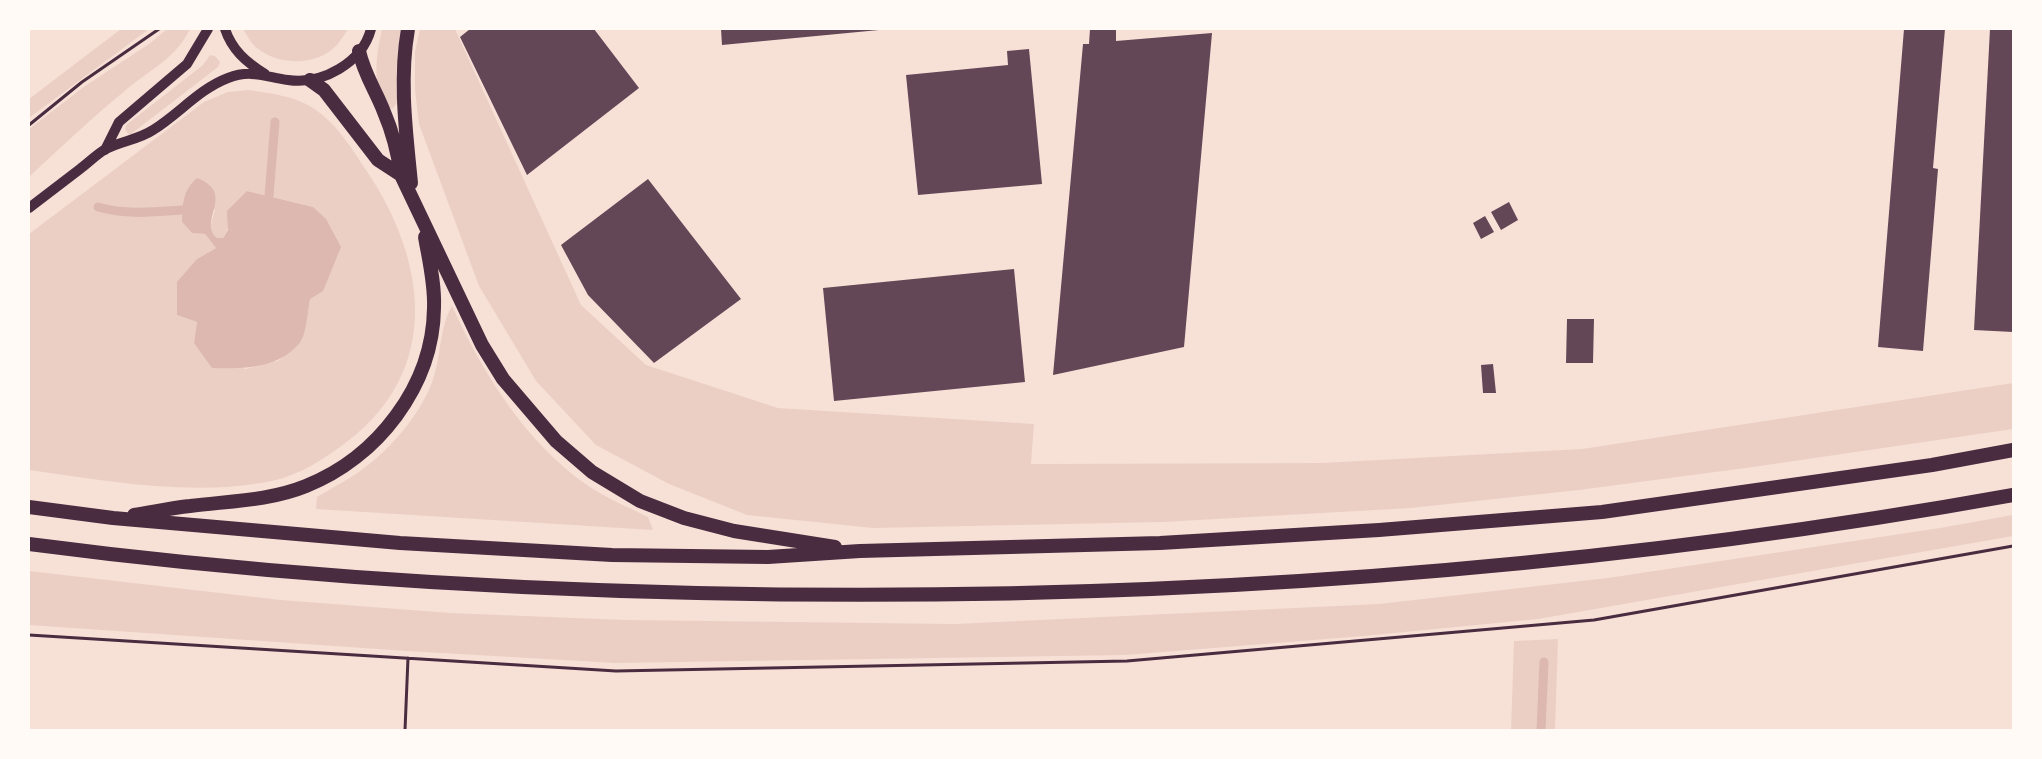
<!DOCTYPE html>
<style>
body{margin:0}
#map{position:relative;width:2042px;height:759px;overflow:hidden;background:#f7e1d7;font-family:Merriweather,serif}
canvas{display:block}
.frame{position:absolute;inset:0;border:30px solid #fffaf5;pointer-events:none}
</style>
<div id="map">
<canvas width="2042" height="759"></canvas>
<div class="frame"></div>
</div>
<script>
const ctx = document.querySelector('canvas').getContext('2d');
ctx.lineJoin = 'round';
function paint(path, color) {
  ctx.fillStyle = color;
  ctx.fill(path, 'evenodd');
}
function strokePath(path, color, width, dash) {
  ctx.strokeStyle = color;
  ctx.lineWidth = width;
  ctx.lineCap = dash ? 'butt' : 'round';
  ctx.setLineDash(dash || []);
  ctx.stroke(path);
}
paint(new Path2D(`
 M 121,29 L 149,29 L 29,118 L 29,99 Z
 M 167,29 L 190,29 C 177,57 150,70 127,89 C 93,117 61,147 29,177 L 29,129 L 85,86 L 149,44 Z
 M 243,29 L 348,29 C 345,34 341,40 337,45 C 316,68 270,66 251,42 C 248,38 246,33 243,29 Z
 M 382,29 L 401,29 L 396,75 L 397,103 L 392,109 C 369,91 377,53 382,29 Z
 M 420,29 L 455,29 L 581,305 L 646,365 L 778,408 L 1034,424 L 1031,464 L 1323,463 L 1582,449 L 2013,383 L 2013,429 L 1753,467 L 1579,490 L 1411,508 L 1163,522 L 873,528 L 747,515 L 669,484 L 596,445 L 536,381 L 479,286 L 419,124 L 415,90 L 415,52 Z
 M 210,55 L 215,56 L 220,62 L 218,67 L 131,134 L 128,134 L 125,129 L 126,125 L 203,65 Z
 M 249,90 C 269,93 295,96 313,108 C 337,124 351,147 366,170 C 427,260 442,369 348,441 C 326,458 300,475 272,481 C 191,497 109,481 29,470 L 29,234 L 204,102 L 228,92 ZM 197,179 L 215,210 C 212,221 207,229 217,238 L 223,238 L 247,191 L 313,207 L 310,299 L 302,340 L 278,361 L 245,369 L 194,343 L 197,322 L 177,315 L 197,259 L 216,248 L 205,234 L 192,233 L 182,222 C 183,202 182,192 197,179 Z
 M 452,306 C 483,373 525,442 587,485 C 606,498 628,507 648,517 L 653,530 L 316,509 L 317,497 C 332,488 348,480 363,469 C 392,448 424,410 434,376 C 441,354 440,326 452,306 Z
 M 2013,515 L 2013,536 L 1538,619 L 1364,636 L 1126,655 L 615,663 L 407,651 L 29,625 L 29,571 L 281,600 L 450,613 L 626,620 L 955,624 L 1379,604 L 1608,578 L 1940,528 Z
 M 1558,639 L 1555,730 L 1511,730 L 1514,641 Z`), '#ebcfc5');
paint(new Path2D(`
 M 197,178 C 237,194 197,220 217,238 L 223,238 L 228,230 L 227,211 L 247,191 L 313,207 L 326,219 L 341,247 L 323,291 L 310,299 C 308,309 306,334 301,341 C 280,369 244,369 212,368 L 194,343 L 197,322 L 177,315 L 177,282 L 197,259 L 216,248 L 205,234 L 192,233 L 182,222 C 183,202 182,192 197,178 Z`), '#dcb8b0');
strokePath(new Path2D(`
 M 269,196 L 275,122
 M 98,207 C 126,215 154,212 182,210
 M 1541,730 L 1544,662`), '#dcb8b0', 9);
paint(new Path2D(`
 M 470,29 L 594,29 L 639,88 L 527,175 L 460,37 Z
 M 721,29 L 879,29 L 879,30 L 722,45 Z
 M 1090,29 L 1116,29 L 1116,41 L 1212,33 L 1184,347 L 1053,375 L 1083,44 L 1089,44 Z
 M 1904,29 L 1945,29 L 1933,168 L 1938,169 L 1923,351 L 1878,347 Z
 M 1990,29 L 2013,29 L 2013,332 L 1974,330 Z
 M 1029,49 L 1042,184 L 918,195 L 906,75 L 1008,65 L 1007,51 Z
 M 648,179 L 741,299 L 654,363 L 588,295 L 561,245 Z
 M 1509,202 L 1518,220 L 1501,230 L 1491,212 Z
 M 1485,216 L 1494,232 L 1481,239 L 1473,223 Z
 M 1014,269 L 1025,382 L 834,401 L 823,288 Z
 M 1567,319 L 1594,319 L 1593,363 L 1566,363 Z
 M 1493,364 L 1496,393 L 1483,393 L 1481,365 Z`), '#644757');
strokePath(new Path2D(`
 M 29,125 L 82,82 L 159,29
 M 29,635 L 616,671 L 1127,661 L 1594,620 L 2013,546
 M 405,730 L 408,658`), '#4a2c40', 3);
strokePath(new Path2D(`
 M 225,29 C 232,50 246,62 265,74
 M 105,150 L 119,122 L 187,64 L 208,29
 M 29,208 C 46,195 63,182 80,169 C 88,163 96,155 104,150 C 120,141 138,140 153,130 C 179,114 199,89 228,78 C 251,69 266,77 288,80 C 322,85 362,63 371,29`), '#4a2c40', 10);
strokePath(new Path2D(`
 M 408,29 C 399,80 406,132 411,183
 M 359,51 C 364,74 376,91 384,112 C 393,133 398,153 401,175 L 482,345 L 503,379 L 556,441 L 592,472 L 640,501 L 684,518 L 734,531 L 835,547
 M 310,80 L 324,90 L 378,160 L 401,175
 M 29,507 L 113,518 L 400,543 L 612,555 L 768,557 L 860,551 L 1160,543 L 1379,530 L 1602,512 L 1932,465 L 2013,450
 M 134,515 C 153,512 171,508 190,506 C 229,501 269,501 306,486 C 377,458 433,386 434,308 C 435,284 429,260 425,237
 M 29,544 C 250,573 474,588 697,593 C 1138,603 1580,573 2013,495`), '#4a2c40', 14);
</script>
